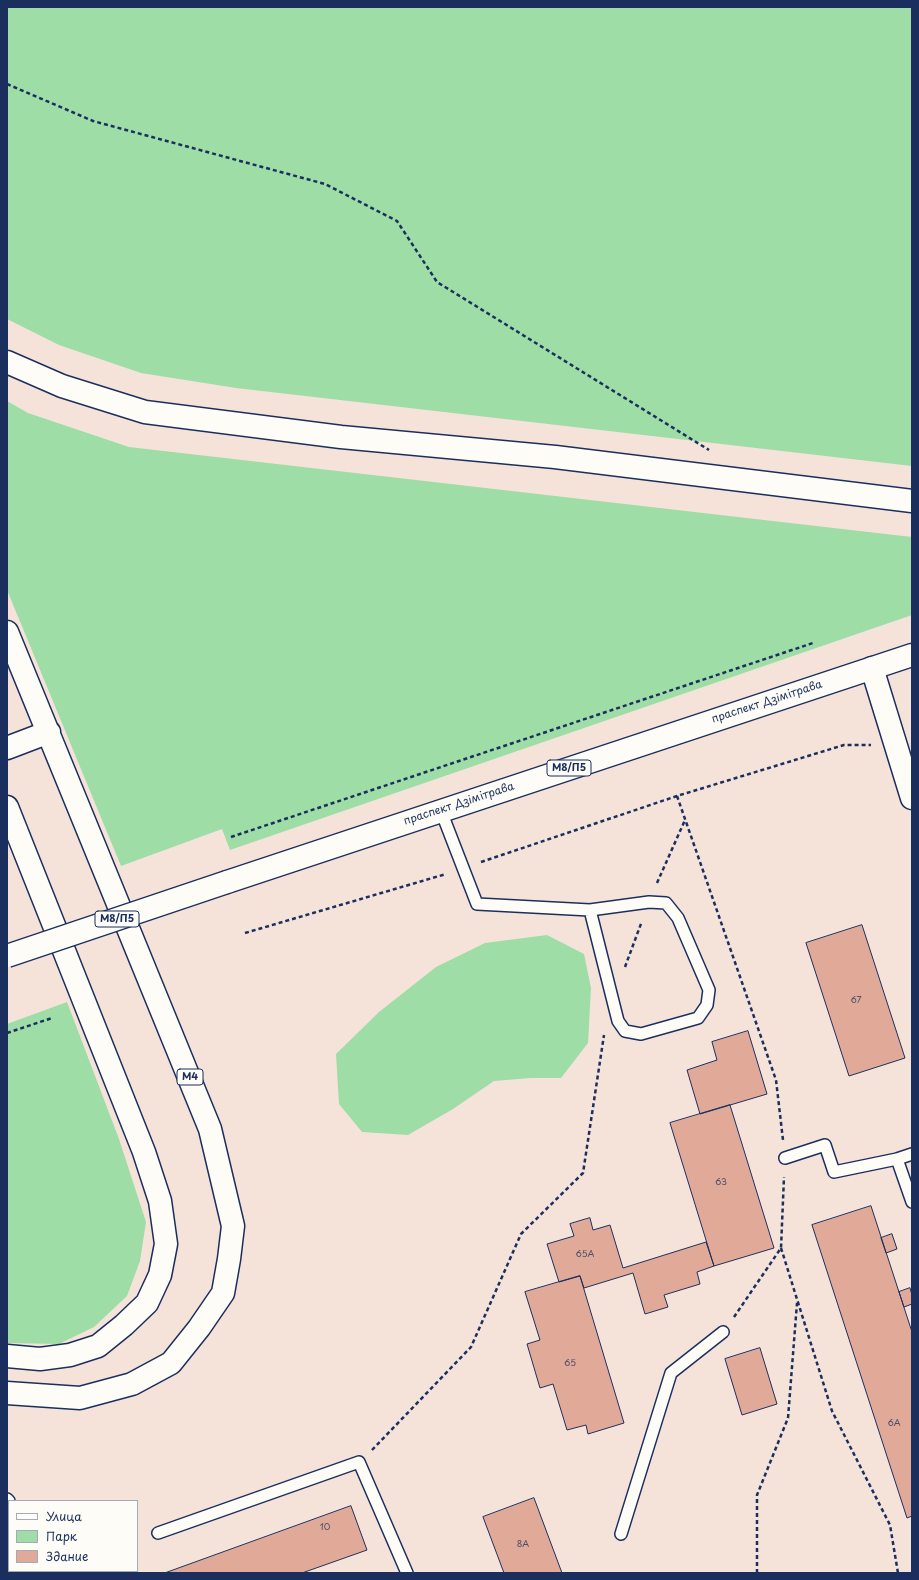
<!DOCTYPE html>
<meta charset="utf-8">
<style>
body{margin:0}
#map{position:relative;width:919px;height:1580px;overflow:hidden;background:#f5e3da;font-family:"Playpen Sans",sans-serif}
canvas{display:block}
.frame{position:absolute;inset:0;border:8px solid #1b2f5e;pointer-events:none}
.legend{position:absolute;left:8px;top:1500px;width:130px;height:72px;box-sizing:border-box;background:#fdfcf7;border:1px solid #a3aaba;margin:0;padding:5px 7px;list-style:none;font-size:12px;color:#1b2f5e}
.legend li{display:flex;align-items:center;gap:8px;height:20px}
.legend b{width:20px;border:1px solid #a3aaba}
</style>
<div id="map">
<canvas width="919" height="1580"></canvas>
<div class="frame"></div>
<ul class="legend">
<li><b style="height:5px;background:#fdfcf7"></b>Улица</li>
<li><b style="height:11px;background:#9edda6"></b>Парк</li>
<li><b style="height:11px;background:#e1aa98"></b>Здание</li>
</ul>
</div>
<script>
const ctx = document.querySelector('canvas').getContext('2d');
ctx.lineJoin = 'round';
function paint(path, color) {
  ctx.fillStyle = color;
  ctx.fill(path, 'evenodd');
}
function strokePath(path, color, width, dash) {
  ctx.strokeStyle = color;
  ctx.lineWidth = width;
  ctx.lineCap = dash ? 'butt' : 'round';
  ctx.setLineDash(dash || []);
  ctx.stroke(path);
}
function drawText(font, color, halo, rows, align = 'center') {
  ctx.font = font + ' "Playpen Sans",sans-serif';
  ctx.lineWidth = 3.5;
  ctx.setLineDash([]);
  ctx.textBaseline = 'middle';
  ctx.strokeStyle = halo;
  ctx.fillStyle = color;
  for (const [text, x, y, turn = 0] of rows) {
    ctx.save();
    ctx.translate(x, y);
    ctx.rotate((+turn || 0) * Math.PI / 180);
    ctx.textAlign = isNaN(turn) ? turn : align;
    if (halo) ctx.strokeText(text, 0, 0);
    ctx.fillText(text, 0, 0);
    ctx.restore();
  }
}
paint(new Path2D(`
 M 7,7 L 912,7 L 912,466 L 236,388 L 141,373 L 59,345 L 7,319 Z
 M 7,401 L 28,413 L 129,447 L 912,537 L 912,615 L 230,850 L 222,829 L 121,866 L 7,590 Z
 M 547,935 L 584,954 L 591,988 L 588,1043 L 561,1078 L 531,1078 L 494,1081 L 453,1109 L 408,1135 L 362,1132 L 339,1104 L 336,1054 L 379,1012 L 436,967 L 485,943 Z
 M 67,1002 L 119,1139 L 146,1222 L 140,1261 L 127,1296 L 94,1327 L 59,1344 L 7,1343 L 7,1024 Z`), '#9edda6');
const building = new Path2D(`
 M 862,925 L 905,1058 L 849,1076 L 806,943 Z
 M 748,1031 L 767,1094 L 700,1114 L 687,1070 L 717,1060 L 712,1042 Z
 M 730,1105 L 774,1248 L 714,1266 L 670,1123 Z
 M 871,1206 L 912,1332 L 912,1516 L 907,1518 L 812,1225 Z
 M 590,1218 L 593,1230 L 610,1225 L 623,1268 L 706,1242 L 714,1266 L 697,1272 L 700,1284 L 664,1295 L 668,1307 L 645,1314 L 633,1273 L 584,1288 L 580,1276 L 559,1282 L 547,1244 L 574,1236 L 570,1224 Z
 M 892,1234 L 897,1249 L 886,1253 L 881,1238 Z
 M 580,1276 L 624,1423 L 588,1434 L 586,1425 L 567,1430 L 553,1384 L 540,1388 L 527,1344 L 540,1340 L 525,1292 Z
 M 910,1288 L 912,1295 L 912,1304 L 904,1307 L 899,1292 Z
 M 760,1348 L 777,1404 L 742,1415 L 725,1359 Z
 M 534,1498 L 562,1573 L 504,1573 L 483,1517 Z
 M 351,1506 L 367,1550 L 302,1573 L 165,1573 Z
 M 9,1561 L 9,1571 L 38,1571 L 37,1573 L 7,1573 L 7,1563 Z`);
paint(building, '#e1aa98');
strokePath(building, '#1b2f5e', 1);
const lane = new Path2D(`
 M 441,811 L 477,904 L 590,910 L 649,902 L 666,903 L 678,918 L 709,990 L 707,1005 L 698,1018 L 641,1034 L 625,1031 L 618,1021 L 590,910
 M 785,1158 L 825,1145 L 834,1172 L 897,1159 L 912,1154
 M 897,1159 L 912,1202
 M 7,1499 L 9,1501
 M 158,1533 L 359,1462 L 407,1573
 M 621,1534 L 671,1373 L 723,1332
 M 68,1571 L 70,1573`);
const street = new Path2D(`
 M 872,668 L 912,798`);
const primary = new Path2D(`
 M 7,362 L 62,386 L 145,412 L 341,437 L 555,457 L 912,501
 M 7,632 L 210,1129 L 233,1226 L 229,1259 L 223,1293 L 199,1328 L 171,1363 L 132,1384 L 80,1398 L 7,1393
 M 7,748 L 49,732
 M 7,807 L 144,1152 L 160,1201 L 166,1244 L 160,1275 L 147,1303 L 124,1325 L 98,1346 L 70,1355 L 40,1359 L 7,1356
 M 227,882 L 912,655`);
strokePath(lane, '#1b2f5e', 14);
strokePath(street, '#1b2f5e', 25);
strokePath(primary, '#1b2f5e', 25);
strokePath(new Path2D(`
 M 7,84 L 93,121 L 325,184 L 397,221 L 437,282 L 709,450
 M 677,796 L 776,1080 L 783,1140
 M 231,837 L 813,643
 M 481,862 L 677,796 L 844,745 L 871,745
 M 657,883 L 685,820
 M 245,933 L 446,874
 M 625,967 L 642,921
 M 7,1033 L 52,1018
 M 781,1248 L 832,1411 L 890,1525 L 898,1573
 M 734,1317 L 781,1248 L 784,1177
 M 372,1450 L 471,1347 L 521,1234 L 583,1173 L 604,1035
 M 757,1573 L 757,1495 L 788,1418 L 797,1303`), '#1b2f5e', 2.5, [4, 3]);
strokePath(lane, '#fdfcf7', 11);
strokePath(street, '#fdfcf7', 22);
strokePath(primary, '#fdfcf7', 22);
const primaryBridge = new Path2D(`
 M 7,956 L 227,882`);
strokePath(primaryBridge, '#1b2f5e', 25, []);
strokePath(primaryBridge, '#fdfcf7', 22);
drawText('9px', '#4c4e6c', null, [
 ["67",856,1001],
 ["63",721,1183],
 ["65А",585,1255],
 ["65",570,1364],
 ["6А",894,1424],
 ["10",325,1528],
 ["8А",523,1545]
]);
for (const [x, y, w] of [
 [569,768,44],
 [117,919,44],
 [190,1077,26]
]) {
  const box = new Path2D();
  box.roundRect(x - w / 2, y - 8, w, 16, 3);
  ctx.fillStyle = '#fdfcf7';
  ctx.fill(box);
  strokePath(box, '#1b2f5e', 1);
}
drawText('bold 10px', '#1b2f5e', null, [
 ["М8/П5",569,768],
 ["М8/П5",117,919],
 ["М4",190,1077]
]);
drawText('11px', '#1b2f5e', '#fdfcf7', [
 ["праспект Дзімітрава",767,702,-18],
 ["праспект Дзімітрава",459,804,-18]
]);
</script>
